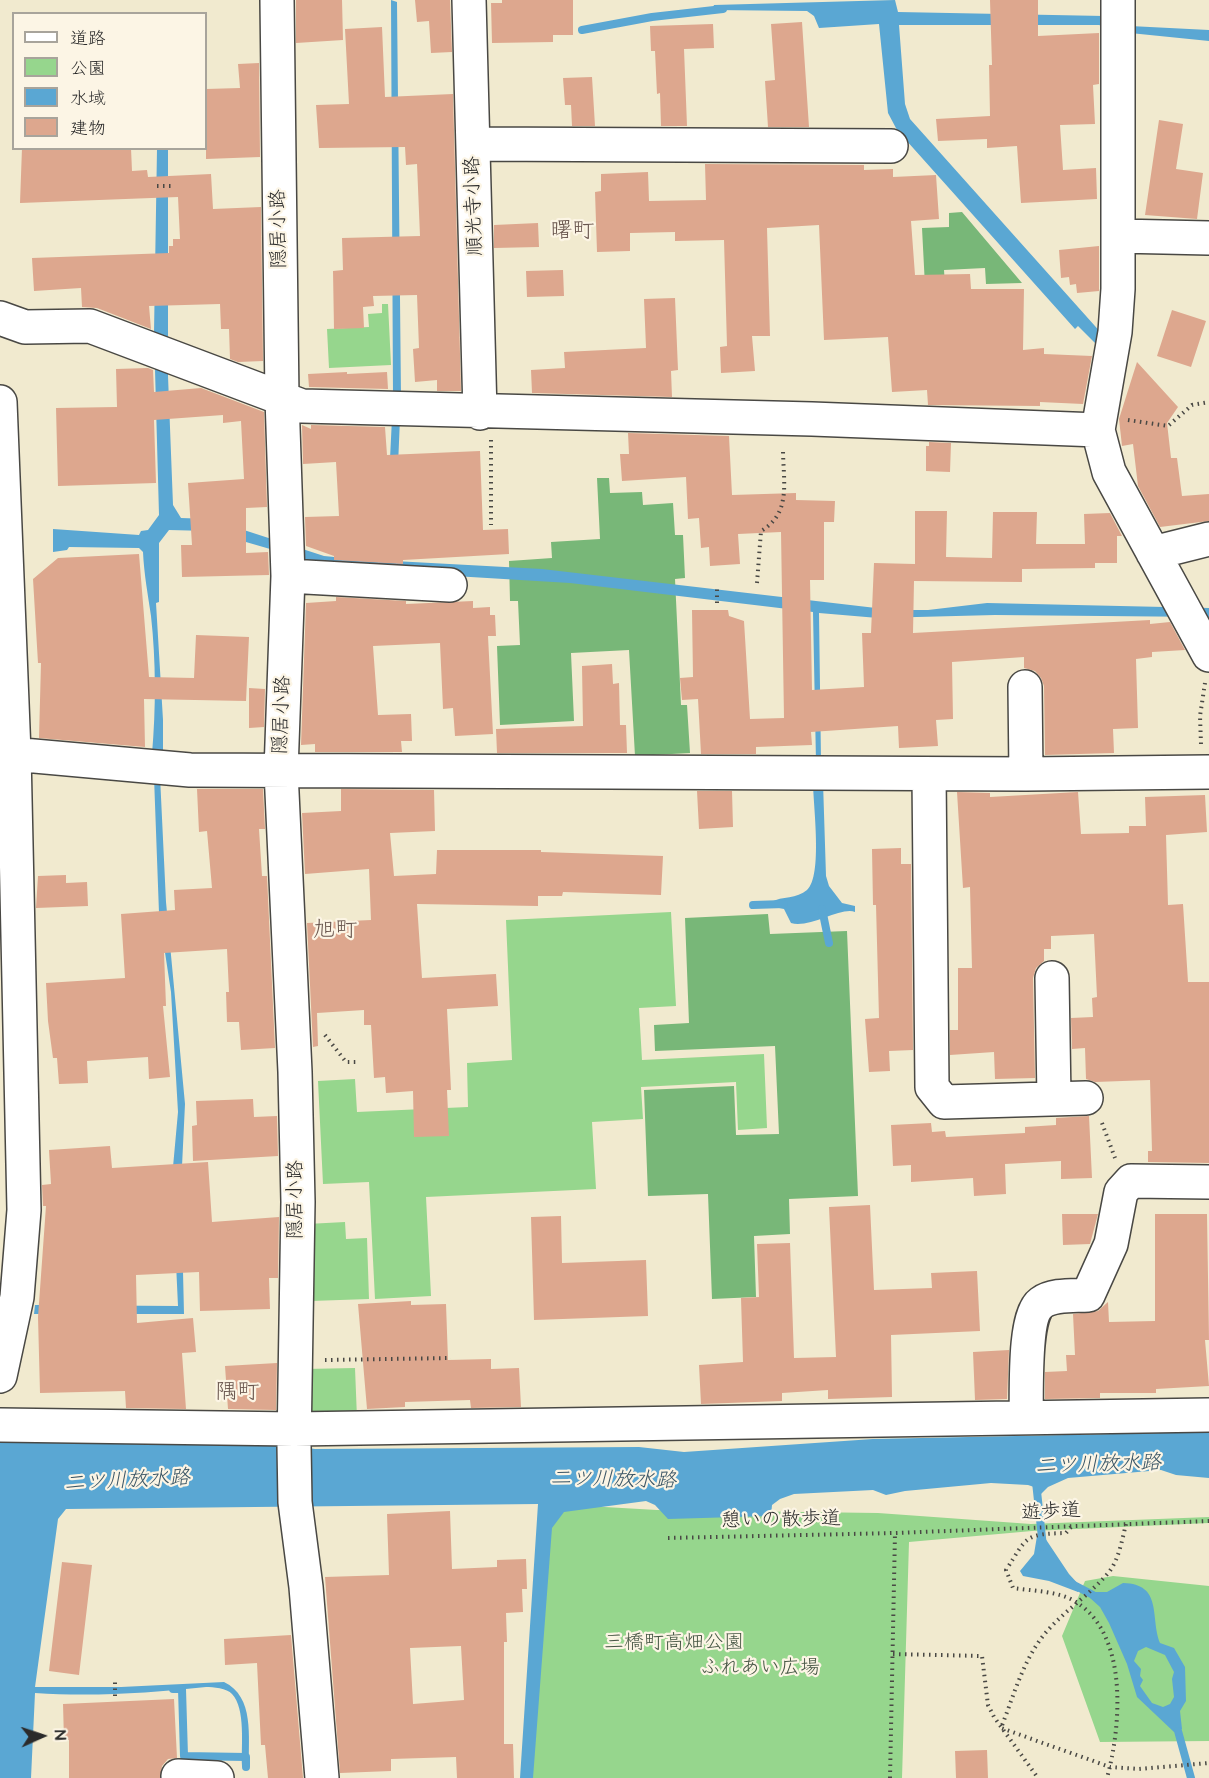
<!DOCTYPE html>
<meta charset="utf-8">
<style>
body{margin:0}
#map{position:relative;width:1209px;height:1778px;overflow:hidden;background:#f1eacf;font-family:"Architects Daughter","Klee One",sans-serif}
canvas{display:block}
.legend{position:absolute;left:12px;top:12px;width:195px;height:138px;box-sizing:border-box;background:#fcf5e5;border:2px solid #a8a49b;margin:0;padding:8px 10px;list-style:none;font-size:18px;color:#2b2b2b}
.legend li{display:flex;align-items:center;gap:12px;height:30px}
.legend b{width:30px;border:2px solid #a8a49b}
.north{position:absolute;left:12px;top:1706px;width:60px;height:60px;-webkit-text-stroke:4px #fcf5e5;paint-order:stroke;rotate:87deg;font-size:16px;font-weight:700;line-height:24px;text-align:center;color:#2b2b2b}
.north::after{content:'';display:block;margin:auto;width:21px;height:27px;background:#2b2b2b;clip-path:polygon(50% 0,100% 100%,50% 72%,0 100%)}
</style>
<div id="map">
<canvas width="1209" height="1778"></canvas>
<ul class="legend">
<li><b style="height:8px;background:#fff"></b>道路</li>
<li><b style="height:16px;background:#96d68d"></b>公園</li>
<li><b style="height:16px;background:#5aa7d3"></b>水域</li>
<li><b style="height:16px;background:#dda78e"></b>建物</li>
</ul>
<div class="north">N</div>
</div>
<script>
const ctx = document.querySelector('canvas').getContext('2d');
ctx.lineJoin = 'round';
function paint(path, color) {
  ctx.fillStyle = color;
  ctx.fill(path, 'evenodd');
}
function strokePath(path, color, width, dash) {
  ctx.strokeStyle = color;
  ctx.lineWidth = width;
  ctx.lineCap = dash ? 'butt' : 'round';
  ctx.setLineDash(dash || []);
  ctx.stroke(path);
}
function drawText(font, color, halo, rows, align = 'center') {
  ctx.font = font + ' "Architects Daughter","Klee One",sans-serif';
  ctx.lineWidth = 4.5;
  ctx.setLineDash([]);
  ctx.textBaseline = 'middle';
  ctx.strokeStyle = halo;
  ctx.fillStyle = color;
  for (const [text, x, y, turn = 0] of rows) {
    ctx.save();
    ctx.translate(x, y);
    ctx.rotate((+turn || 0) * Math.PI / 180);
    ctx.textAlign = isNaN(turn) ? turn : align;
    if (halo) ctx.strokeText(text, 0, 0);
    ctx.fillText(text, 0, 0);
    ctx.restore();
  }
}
paint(new Path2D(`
 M 382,304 L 388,304 L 391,365 L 329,368 L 327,329 L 369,327 L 368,314 L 382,313 Z
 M 671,912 L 676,1006 L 639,1008 L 642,1060 L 764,1054 L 767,1128 L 738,1130 L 736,1082 L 641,1087 L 643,1119 L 592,1122 L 596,1189 L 426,1197 L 431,1296 L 375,1299 L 369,1182 L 323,1184 L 318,1081 L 355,1079 L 357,1112 L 468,1107 L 467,1063 L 512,1060 L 506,920 Z
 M 345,1222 L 346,1239 L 367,1238 L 369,1299 L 311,1301 L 307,1224 Z
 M 355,1368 L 357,1418 L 311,1419 L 305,1369 Z
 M 552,1504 L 657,1510 L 878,1513 L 1031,1524 L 1209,1517 L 1209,1523 L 1032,1531 L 909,1542 L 902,1778 L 528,1778 Z
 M 1113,1576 L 1209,1586 L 1209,1741 L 1100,1742 L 1062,1636 L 1085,1581 Z`), '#96d68d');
paint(new Path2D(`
 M 962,212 L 1022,283 L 986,284 L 985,268 L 944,270 L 945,285 L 925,286 L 922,228 L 949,227 L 949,213 Z
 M 597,478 L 609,478 L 610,493 L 642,492 L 643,505 L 673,503 L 675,535 L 683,535 L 685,578 L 675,579 L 681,705 L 687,705 L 690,753 L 635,756 L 629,650 L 571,653 L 574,721 L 500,725 L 497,646 L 520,645 L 518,601 L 510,601 L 509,561 L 552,558 L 551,542 L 600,539 Z
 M 768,914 L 770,934 L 847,931 L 858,1196 L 789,1199 L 790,1234 L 754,1236 L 756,1297 L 712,1299 L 708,1194 L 648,1196 L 644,1090 L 734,1086 L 736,1135 L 779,1134 L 775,1046 L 655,1051 L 654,1025 L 689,1023 L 685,918 Z`), '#78b778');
paint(new Path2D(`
 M 391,0 L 397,2 L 401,397 L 393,396 Z
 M 895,0 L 898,12 L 1104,16 L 1105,27 L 1099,25 L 899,25 L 905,104 L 910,119 L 1103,335 L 1102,350 L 1078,326 L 1075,329 L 897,130 L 888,113 L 879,24 L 819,28 L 814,16 L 807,11 L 712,10 L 714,5 Z
 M 1130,26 L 1209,30 L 1209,41 L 1130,33 Z
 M 157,149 L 168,149 L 168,376 L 173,505 L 181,518 L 210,519 L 324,556 L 385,562 L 392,418 L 400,418 L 394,561 L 542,569 L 893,610 L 928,610 L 987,603 L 1209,608 L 1209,617 L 995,615 L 878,618 L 819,613 L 821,761 L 816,762 L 813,612 L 570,583 L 305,567 L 277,551 L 208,531 L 169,530 L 159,543 L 159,602 L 156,603 L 163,720 L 163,759 L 152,754 C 156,709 156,661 151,616 C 148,595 144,574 143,552 L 139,548 L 69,547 L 67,550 L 53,552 L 53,529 L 139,535 L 141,531 L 148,530 L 159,515 L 154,333 Z
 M 160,776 L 166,902 L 185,1104 L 181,1187 L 184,1314 L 34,1314 L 35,1305 L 178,1306 L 172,1178 L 178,1112 L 171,992 L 159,913 L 154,777 Z
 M 813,782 L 823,782 L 826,876 L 829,886 L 842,903 L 855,906 L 855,912 C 842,906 809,929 791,923 L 784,909 L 774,907 L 771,902 C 782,896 797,899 807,890 C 823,876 813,804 813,782 Z
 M 1209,1432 L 1209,1478 L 1176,1475 L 1161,1470 L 1068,1478 L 1048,1487 L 1040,1495 L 1034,1487 L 1028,1485 L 991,1483 L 905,1491 L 886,1495 L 873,1490 L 794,1494 L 780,1499 L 772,1505 L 771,1516 L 668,1519 L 655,1505 L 646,1501 L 564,1512 L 552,1528 L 533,1778 L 520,1778 L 538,1504 L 66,1509 L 58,1519 L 35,1687 L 121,1687 L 224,1682 C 255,1697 248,1737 249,1767 L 242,1766 C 241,1746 246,1709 232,1694 C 227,1688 213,1687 206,1687 C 150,1693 92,1697 35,1693 L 31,1778 L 0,1778 L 0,1437 L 277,1444 L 315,1449 L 639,1447 L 684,1452 L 873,1439 Z
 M 1037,1536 L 1045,1538 L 1069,1574 L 1081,1587 L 1078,1592 L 1049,1581 L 1023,1576 L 1020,1571 L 1034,1554 Z
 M 1123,1583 C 1163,1584 1150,1617 1160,1643 L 1174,1648 L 1185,1667 L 1186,1701 L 1180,1711 L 1182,1729 L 1174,1732 L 1137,1697 L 1127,1664 L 1109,1623 L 1100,1607 L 1090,1598 L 1095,1592 L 1107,1592 ZM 1146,1647 L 1165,1655 L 1174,1672 L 1172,1679 L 1174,1697 L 1170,1704 L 1163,1707 L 1152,1703 L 1140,1686 L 1143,1680 L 1140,1676 L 1141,1669 L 1134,1661 L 1138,1651 Z`), '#5aa7d3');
strokePath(new Path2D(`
 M 582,30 L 652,17 L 723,9
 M 753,905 L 784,904
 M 822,909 L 829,943
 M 1036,1482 L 1043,1547
 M 1072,1584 L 1093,1595
 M 173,1689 L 182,1689 L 184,1756 L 246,1757 L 246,1767
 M 1178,1731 L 1191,1778`), '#5aa7d3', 8);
paint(new Path2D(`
 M 296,0 L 342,0 L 343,40 L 296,43 Z
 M 415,0 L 450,0 L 452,52 L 431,53 L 429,21 L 417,22 Z
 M 502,0 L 573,0 L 573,35 L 553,35 L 553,42 L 492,43 L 491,3 L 502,3 Z
 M 990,0 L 1038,0 L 1038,36 L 1099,33 L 1099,84 L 1093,85 L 1095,124 L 1060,125 L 1063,170 L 1096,168 L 1097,199 L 1021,203 L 1017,146 L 987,148 L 987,139 L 938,141 L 936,119 L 990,116 L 989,65 L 992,65 Z
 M 802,22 L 809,127 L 768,127 L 765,81 L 775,80 L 771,24 Z
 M 713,24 L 714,48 L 684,49 L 687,126 L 661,126 L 660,93 L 657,94 L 655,51 L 651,51 L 650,26 Z
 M 382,27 L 385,97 L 453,94 L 461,391 L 437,391 L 437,380 L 415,382 L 413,349 L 419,348 L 417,295 L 373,296 L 374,306 L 363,307 L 364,328 L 334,329 L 333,271 L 343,270 L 342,238 L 420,236 L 417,164 L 406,165 L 405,147 L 319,148 L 316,105 L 349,104 L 345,29 Z
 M 259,63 L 260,157 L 206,159 L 206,89 L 240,88 L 238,64 Z
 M 592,77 L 595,126 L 572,126 L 571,105 L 565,105 L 563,78 Z
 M 1159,120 L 1183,124 L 1176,169 L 1203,173 L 1197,219 L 1145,215 Z
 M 22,148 L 131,148 L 132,171 L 147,170 L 148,177 L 211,174 L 213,209 L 261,207 L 263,361 L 238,362 L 230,359 L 229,329 L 221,329 L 220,304 L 149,306 L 151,329 L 97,308 L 82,307 L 81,288 L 34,291 L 32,258 L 169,253 L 169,246 L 173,246 L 173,239 L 180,239 L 178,197 L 20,203 Z
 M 705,164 L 864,165 L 864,170 L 893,169 L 893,177 L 936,175 L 939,219 L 911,221 L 915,275 L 970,274 L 971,289 L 1024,289 L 1023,350 L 1044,348 L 1044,354 L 1092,356 L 1083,404 L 1040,402 L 1040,406 L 928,405 L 927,390 L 892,392 L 888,337 L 824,340 L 819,225 L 767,228 L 770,336 L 752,336 L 755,371 L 721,373 L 720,347 L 727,346 L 724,240 L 675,241 L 675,232 L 630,233 L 630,251 L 597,252 L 595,192 L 601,191 L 601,174 L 648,172 L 649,201 L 706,200 Z
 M 538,223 L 539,247 L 494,248 L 494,225 Z
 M 1099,246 L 1099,291 L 1077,293 L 1076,284 L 1070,285 L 1069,277 L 1061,278 L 1059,250 Z
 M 563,270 L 564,296 L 527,297 L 526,271 Z
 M 675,298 L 678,370 L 671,371 L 672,397 L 532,393 L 531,370 L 565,368 L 564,352 L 646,348 L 644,299 Z
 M 1172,310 L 1206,321 L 1191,367 L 1157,356 Z
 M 1137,362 L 1178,407 L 1167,423 L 1171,458 L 1177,458 L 1182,496 L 1209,494 L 1209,521 L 1160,527 L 1138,486 L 1133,444 L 1122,446 L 1119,419 Z
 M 148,368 L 153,370 L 154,392 L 201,388 L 264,412 L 267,507 L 246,508 L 246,553 L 268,552 L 269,575 L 182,577 L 181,545 L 192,545 L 188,483 L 244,479 L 241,421 L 223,423 L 223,415 L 154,420 L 156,483 L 58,486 L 56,408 L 117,407 L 116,369 Z
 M 347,372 L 347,374 L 387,372 L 388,389 L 309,387 L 308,374 Z
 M 302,425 L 311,429 L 311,425 L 385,427 L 387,455 L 480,451 L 483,530 L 508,529 L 509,554 L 403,560 L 403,564 L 334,560 L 334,556 L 306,546 L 305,517 L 339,516 L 336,462 L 303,464 Z
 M 628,433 L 729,436 L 732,495 L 796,493 L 796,500 L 835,501 L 834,522 L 824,522 L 824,580 L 810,580 L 812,690 L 864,687 L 862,633 L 871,633 L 874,563 L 915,564 L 915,511 L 947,511 L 946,557 L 992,558 L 993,512 L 1037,512 L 1036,544 L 1085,544 L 1084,514 L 1110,513 L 1122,536 L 1117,536 L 1117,563 L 1095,563 L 1095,568 L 1022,569 L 1022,582 L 914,581 L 913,633 L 1150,620 L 1150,624 L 1170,622 L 1185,650 L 1152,652 L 1152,657 L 1136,659 L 1138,728 L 1113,729 L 1114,753 L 1045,755 L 1044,686 L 1041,678 L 1035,671 L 1024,668 L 1024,657 L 952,662 L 953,719 L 936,720 L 938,746 L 899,748 L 898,726 L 811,732 L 812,745 L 756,747 L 756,754 L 701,754 L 698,699 L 682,700 L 680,678 L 693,677 L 692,610 L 728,610 L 729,616 L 744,621 L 750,719 L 784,718 L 781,532 L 738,534 L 740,564 L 710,566 L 709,547 L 701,548 L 699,518 L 688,519 L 686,477 L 622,481 L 620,454 L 629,454 Z
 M 929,442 L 951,443 L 950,472 L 926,471 L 926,446 L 929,446 Z
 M 139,554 L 149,677 L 194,678 L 196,635 L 249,637 L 246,701 L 144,699 L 145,747 L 39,738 L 41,663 L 38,663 L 33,579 L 58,558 Z
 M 336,597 L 406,601 L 406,604 L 473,601 L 473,608 L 490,607 L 490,615 L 495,615 L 496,636 L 488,636 L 493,734 L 455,736 L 453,708 L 443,709 L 440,643 L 373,646 L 378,715 L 411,714 L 412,741 L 401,741 L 402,752 L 315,752 L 315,744 L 301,745 L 306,603 L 336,601 Z
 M 612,664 L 613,684 L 619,683 L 620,725 L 626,725 L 627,753 L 497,753 L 496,729 L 583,726 L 582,666 Z
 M 249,688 L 265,689 L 264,727 L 249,728 Z
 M 197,789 L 263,789 L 265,829 L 259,829 L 262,876 L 267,876 L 275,1048 L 241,1050 L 239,1022 L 227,1022 L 226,992 L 229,992 L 227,949 L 164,953 L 166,1006 L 163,1006 L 170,1077 L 149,1079 L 148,1057 L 87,1061 L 88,1083 L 59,1084 L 57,1058 L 53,1058 L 48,1021 L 46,983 L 125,978 L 121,914 L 175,910 L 174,890 L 212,888 L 207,831 L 199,832 Z
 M 341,789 L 434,790 L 435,831 L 390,833 L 394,876 L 436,874 L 437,850 L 541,850 L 541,852 L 663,856 L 661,895 L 563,892 L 562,896 L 538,896 L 538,906 L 417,904 L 422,978 L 496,974 L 498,1006 L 447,1009 L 451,1090 L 447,1090 L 449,1136 L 414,1137 L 413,1091 L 386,1093 L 385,1077 L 374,1078 L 371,1025 L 364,1025 L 364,1010 L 317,1013 L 318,1046 L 313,1047 L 307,923 L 371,920 L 369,869 L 305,874 L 302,813 L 341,811 Z
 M 697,791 L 732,791 L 733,827 L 699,829 Z
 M 957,792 L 990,793 L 990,797 L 1078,792 L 1081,834 L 1129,833 L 1129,826 L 1146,826 L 1145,797 L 1205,795 L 1207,832 L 1166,835 L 1168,905 L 1183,904 L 1188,982 L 1209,982 L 1209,1163 L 1148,1162 L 1148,1151 L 1152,1151 L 1150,1080 L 1095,1082 L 1086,1079 L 1085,1048 L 1072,1049 L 1071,1018 L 1093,1017 L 1092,998 L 1097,997 L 1094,934 L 1051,936 L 1051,949 L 1044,949 L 1044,961 L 1036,968 L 1033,978 L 1035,1078 L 995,1079 L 994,1052 L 950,1055 L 950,1030 L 958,1030 L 958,968 L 972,968 L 970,887 L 963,888 Z
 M 901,848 L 901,864 L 911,864 L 913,1050 L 889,1051 L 890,1071 L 869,1072 L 865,1019 L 879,1018 L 876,905 L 873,905 L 872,849 Z
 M 66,875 L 66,883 L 87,882 L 88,906 L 36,908 L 38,876 Z
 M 253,1099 L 254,1117 L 277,1116 L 278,1156 L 193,1161 L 192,1126 L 197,1125 L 196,1101 Z
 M 1089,1116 L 1092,1178 L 1061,1179 L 1061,1161 L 1005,1164 L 1006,1194 L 974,1196 L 973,1178 L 911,1182 L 911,1165 L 893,1166 L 891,1125 L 931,1123 L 932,1132 L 945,1131 L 946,1137 L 1025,1133 L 1025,1127 L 1056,1125 L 1056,1118 Z
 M 110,1146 L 112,1168 L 208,1162 L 212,1222 L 279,1217 L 278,1278 L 269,1278 L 270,1309 L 200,1311 L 199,1272 L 136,1275 L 137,1323 L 193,1318 L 196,1352 L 182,1353 L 186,1409 L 126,1408 L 125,1391 L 40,1393 L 38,1317 L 46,1206 L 43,1206 L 42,1185 L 51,1184 L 49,1150 Z
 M 870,1205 L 874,1290 L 932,1288 L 931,1273 L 977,1271 L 980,1331 L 891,1335 L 892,1397 L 828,1399 L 828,1390 L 782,1393 L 782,1401 L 701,1404 L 699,1365 L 743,1362 L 741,1298 L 759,1297 L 757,1244 L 790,1243 L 794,1358 L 836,1357 L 829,1207 Z
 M 1062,1214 L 1098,1214 L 1090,1244 L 1063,1245 Z
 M 1155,1214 L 1207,1214 L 1209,1340 L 1205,1340 L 1209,1386 L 1156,1389 L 1156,1393 L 1100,1393 L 1100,1398 L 1045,1399 L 1045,1372 L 1067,1371 L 1066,1355 L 1075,1355 L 1073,1314 L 1098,1311 L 1108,1302 L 1109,1322 L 1155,1321 Z
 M 561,1216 L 562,1263 L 646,1260 L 648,1316 L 534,1320 L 531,1217 Z
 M 411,1301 L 411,1305 L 446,1304 L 448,1360 L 491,1359 L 491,1369 L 519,1368 L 521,1407 L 471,1408 L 470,1400 L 405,1402 L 405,1407 L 367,1409 L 358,1304 Z
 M 1009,1350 L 1007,1399 L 975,1400 L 973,1352 Z
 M 277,1363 L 276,1410 L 228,1409 L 225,1366 Z
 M 450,1511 L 452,1569 L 497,1567 L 497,1560 L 526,1559 L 527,1589 L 522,1589 L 523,1612 L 506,1613 L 507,1642 L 504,1642 L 504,1744 L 513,1744 L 514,1778 L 457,1778 L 456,1757 L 391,1759 L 391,1771 L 340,1773 L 325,1577 L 389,1575 L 387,1514 ZM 461,1646 L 464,1700 L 413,1704 L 410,1648 Z
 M 62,1562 L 92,1565 L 79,1675 L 49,1671 Z
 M 291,1635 L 303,1778 L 268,1778 L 265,1745 L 261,1745 L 257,1663 L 225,1665 L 224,1639 Z
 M 174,1699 L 177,1758 L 168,1759 L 162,1766 L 160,1778 L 69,1778 L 69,1740 L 64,1740 L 63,1704 Z
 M 987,1750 L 988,1778 L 956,1778 L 955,1751 Z`), '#dda78e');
const minor = new Path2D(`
 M 277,0 L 282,398 L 288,576 L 281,771 L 295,1072 L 298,1202 L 294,1445 L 295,1502 L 306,1587 L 322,1778
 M 469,0 L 480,413
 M 1118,0 L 1118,289 L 1115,332 L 1098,430 L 1109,472 L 1209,655
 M 474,144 L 891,146
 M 1118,236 L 1209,238
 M 0,318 L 25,327 L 90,326 L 302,406 L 812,419 L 1098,430
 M 0,402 L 14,753 L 24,1210 L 17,1297 L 0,1376
 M 1153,553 L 1209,539
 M 288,576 L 450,585
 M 1025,687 L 1026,774
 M 0,753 L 190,770 L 1026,774 L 1209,772
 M 929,774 L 932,1087 L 944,1102 L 1086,1098
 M 1052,978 L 1054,1099
 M 1026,1418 C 1027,1395 1023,1316 1041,1303 C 1053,1294 1074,1296 1088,1295 L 1111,1244 L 1121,1192 L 1131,1181 L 1209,1182
 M 0,1425 L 294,1429 L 1209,1415
 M 178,1776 L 217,1778`);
strokePath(minor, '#494844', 36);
strokePath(new Path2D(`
 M 157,186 L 172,186
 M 1128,420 L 1168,426 L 1192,405 L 1209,402
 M 491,440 L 491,525
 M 757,583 L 761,531 C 792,513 783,481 783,449
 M 717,603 L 717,588
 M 1201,744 L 1200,716 L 1205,683
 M 325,1035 L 346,1062 L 356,1062
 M 1102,1123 L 1115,1158
 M 325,1360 L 451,1358
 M 1126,1524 C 1122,1540 1119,1559 1109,1572 C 1089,1596 1062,1612 1043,1636 C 1022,1663 1013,1698 1001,1728 L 1110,1767 L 1139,1769 L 1209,1763
 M 1071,1527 L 1066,1533 C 1024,1534 1028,1536 1006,1570 L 1013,1588 C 1033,1591 1059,1591 1076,1602 C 1129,1635 1121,1727 1107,1778
 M 668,1538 L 895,1533 L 1209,1521
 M 893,1654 L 982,1656 L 988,1705 L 994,1717 L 1038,1778
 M 115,1696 L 115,1681
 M 890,1778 L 895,1533`), '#494844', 4, [1.5, 4.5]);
strokePath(minor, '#fff', 33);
drawText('20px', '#2b2b2b', '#fcf5e5', [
 ["順光寺小路",475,206,-92],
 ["隠居小路",280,229,-91],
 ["隠居小路",283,715,-88],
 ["隠居小路",297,1200,-90],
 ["遊歩道",1051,1513,-3],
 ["憩いの散歩道",781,1521,-1]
]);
drawText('20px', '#465644', '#fcf5e5', [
 ["三橋町高畑公園",674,1644],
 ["ふれあい広場",760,1669]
]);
drawText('italic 21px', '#3b5666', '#fcf5e5', [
 ["二ツ川放水路",1098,1466,-2],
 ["二ツ川放水路",613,1481,1],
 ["二ツ川放水路",127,1482,-3]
]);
drawText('22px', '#69564e', '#fcf5e5', [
 ["曙町",572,232],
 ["旭町",335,931],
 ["隅町",237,1393]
]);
</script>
